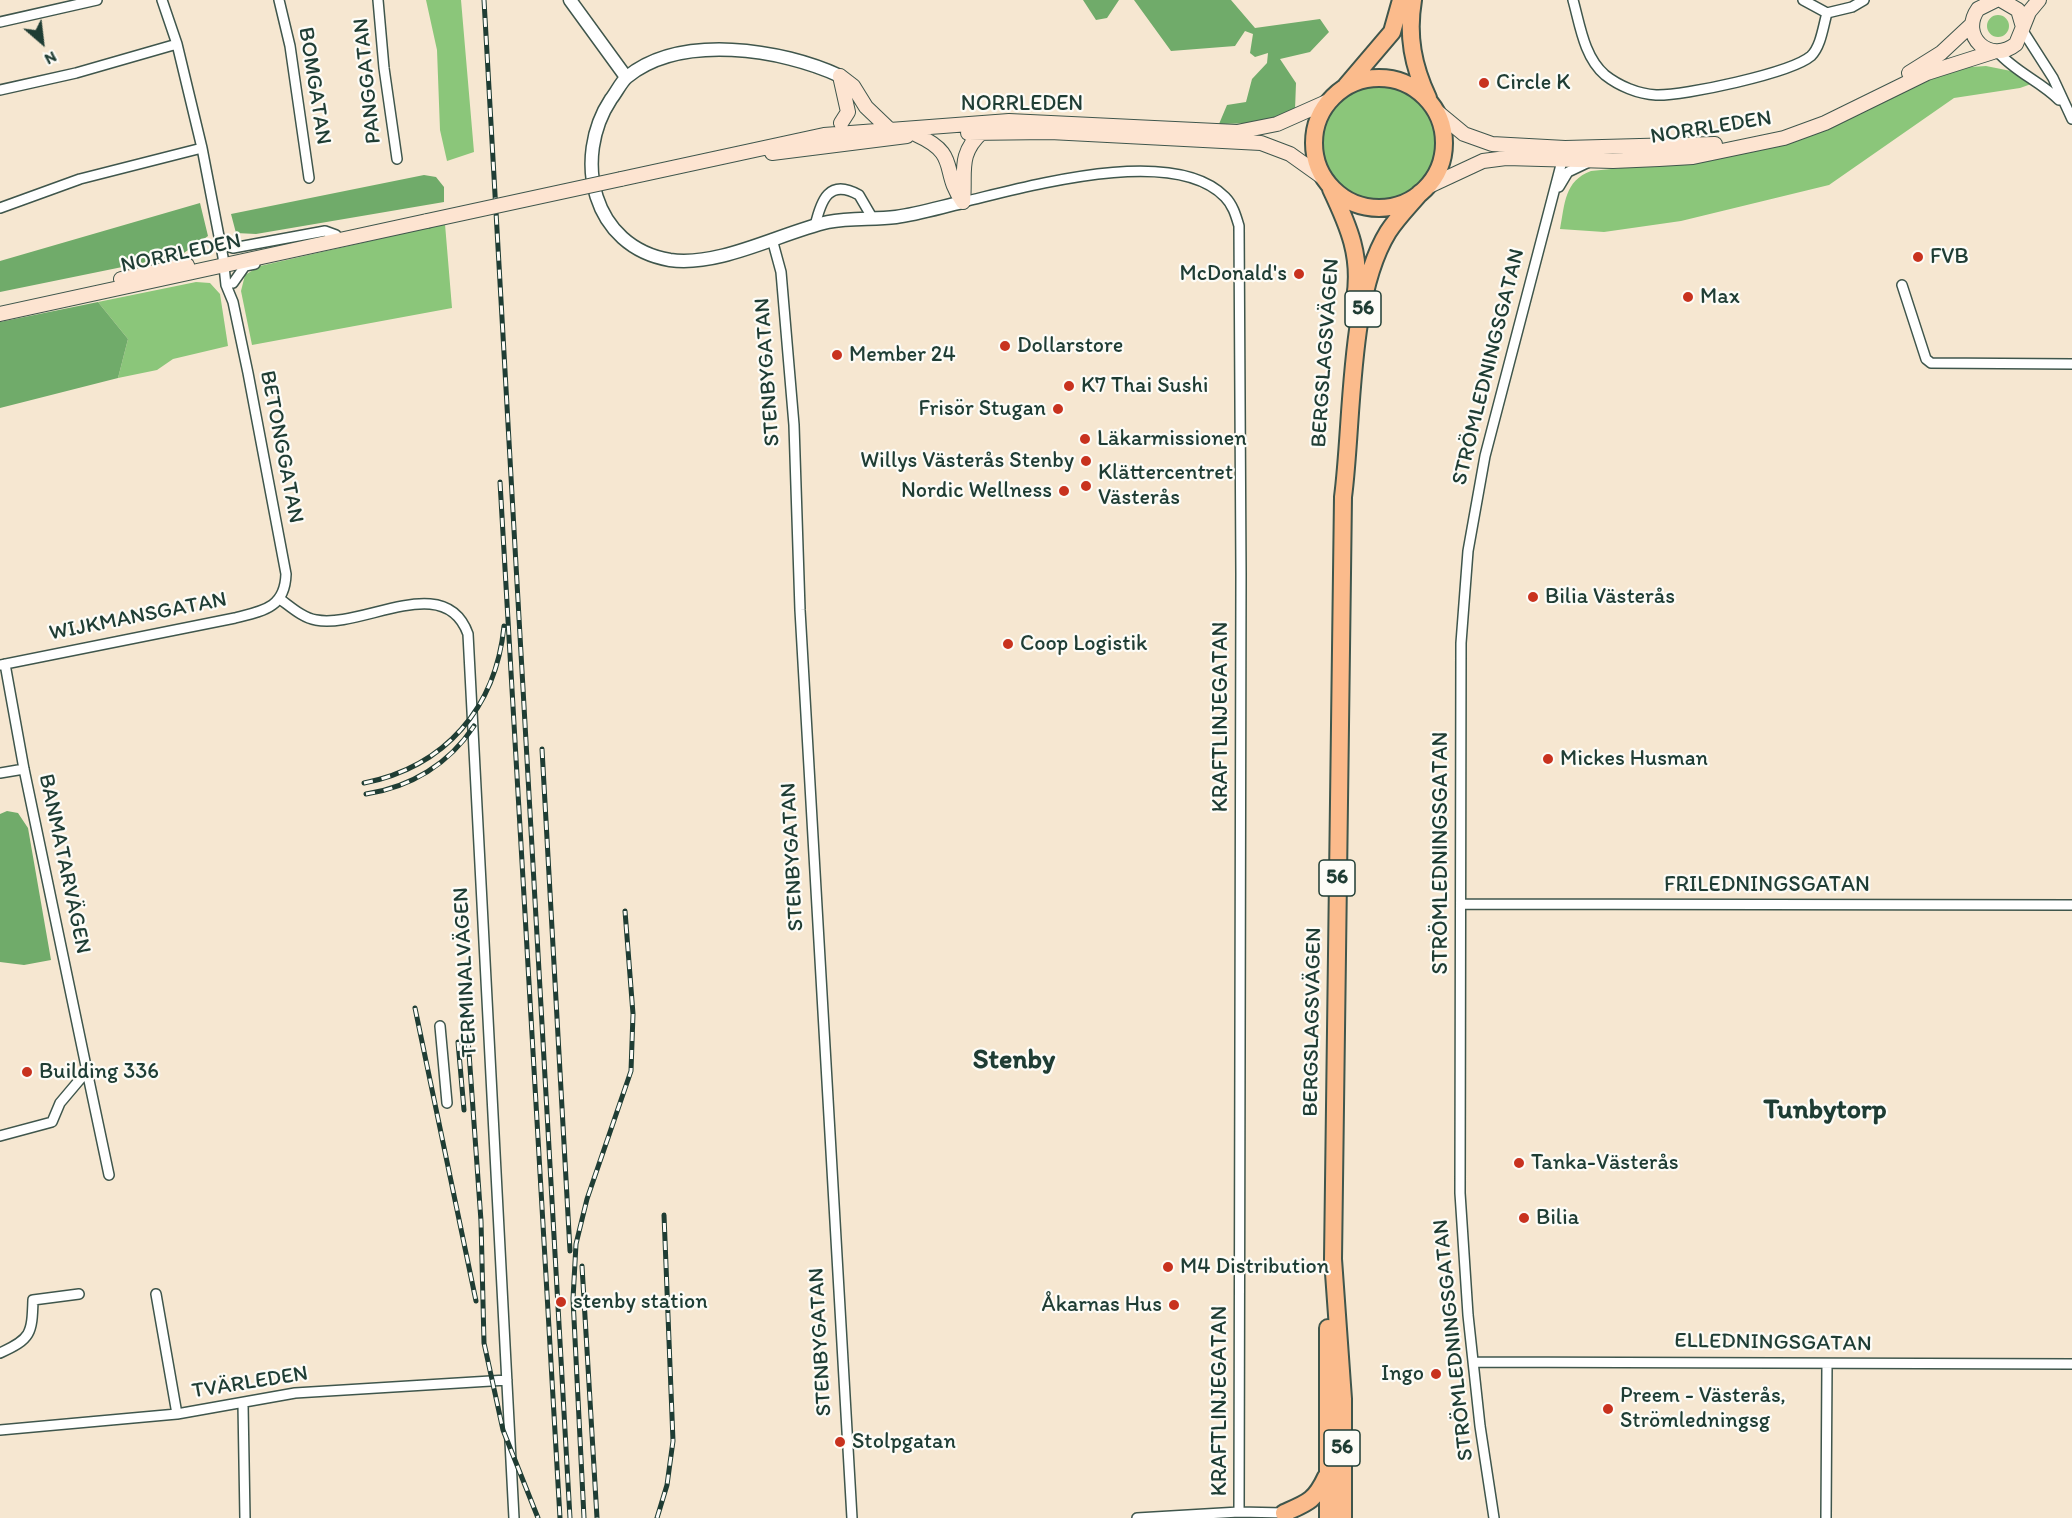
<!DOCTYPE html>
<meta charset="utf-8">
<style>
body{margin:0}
#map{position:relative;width:2072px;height:1518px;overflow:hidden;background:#f6e7d1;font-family:Itim,sans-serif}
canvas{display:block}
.north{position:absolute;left:12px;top:12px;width:60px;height:60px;-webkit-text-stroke:4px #fdfcf7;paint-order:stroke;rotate:152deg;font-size:16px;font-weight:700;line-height:24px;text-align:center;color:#1f3d34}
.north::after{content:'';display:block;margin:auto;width:21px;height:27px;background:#1f3d34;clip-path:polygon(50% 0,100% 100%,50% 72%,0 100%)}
</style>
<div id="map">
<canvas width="2072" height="1518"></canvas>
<div class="north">N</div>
</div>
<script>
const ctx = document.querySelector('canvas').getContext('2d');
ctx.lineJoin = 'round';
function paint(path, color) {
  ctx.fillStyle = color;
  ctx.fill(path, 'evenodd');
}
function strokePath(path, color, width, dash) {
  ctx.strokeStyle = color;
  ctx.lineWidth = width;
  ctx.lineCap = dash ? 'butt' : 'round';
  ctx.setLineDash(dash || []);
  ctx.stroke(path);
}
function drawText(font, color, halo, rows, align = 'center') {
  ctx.font = font + ' Itim,sans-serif';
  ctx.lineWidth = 4.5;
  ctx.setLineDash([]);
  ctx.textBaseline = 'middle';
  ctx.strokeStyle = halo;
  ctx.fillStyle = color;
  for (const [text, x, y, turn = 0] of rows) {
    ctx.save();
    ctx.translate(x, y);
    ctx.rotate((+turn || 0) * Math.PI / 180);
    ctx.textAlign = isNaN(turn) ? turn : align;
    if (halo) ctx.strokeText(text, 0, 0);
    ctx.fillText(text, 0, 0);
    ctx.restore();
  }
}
paint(new Path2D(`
 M 426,0 L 461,0 L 474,152 L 447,161 L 440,130 L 437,50 Z
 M1987 26a11 11 0 1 1 22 0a11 11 0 1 1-22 0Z
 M 1986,66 L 2016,72 L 2034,83 L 2020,88 L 1954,98 L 1829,185 L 1681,221 L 1604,232 L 1560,229 C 1565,204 1564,181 1591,171 L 1711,159 L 1839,122 L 1956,68 Z
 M1320 144a58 58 0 1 1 116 0a58 58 0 1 1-116 0Z
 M 445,224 L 452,308 L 252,345 L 241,291 L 245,275 L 260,266 Z
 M 196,282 L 210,283 L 220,294 L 228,346 L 173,359 L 157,370 L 118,378 L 128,339 L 98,302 Z`), '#8bc67a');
paint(new Path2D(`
 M 1083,0 L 1119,0 L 1107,18 L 1096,20 Z
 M 1134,0 L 1231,0 L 1255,28 L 1320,19 L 1329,32 L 1310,52 L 1280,59 L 1296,83 L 1295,110 L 1262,123 L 1219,124 L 1227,105 L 1246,102 L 1252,79 L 1267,63 L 1268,53 L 1255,57 L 1250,53 L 1253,34 L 1245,31 L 1235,46 L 1171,51 Z
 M 424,175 L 436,177 L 444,187 L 444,202 L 256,234 L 236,233 L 231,214 Z
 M 200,203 L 208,236 L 181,255 L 0,292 L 0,261 Z
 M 98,302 L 128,339 L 118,378 L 0,408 L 0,322 Z
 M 7,811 L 18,813 L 28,828 L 51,960 L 24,965 L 0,962 L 0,814 Z`), '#70ab6a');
const minor = new Path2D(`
 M 279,0 L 290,46 L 309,178
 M 378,0 L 384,68 L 397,159
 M 1573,0 C 1580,25 1584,57 1605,75 C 1619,86 1638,94 1656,95 C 1684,96 1791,73 1811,56 C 1821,46 1823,27 1827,13
 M 1803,0 L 1827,13 L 1852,7 L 1864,0
 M 0,22 L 97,0
 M 2023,31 L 2053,78 L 2072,119
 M 1998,52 C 2015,72 2040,81 2059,100
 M 0,90 L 76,73 L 177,44
 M 1559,187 L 1568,172 L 1589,162
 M 963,202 C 1027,187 1173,144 1225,197 C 1233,205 1236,216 1239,226 L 1241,574 L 1239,1512
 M 0,208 L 80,179 L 202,148
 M 815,226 C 821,200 829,178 859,195 L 873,219
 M 772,239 L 781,272 L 794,425 L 800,610 L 852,1518
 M 221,244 L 233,248 L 325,231 L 336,235
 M 233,283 L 245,266 L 255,264
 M 1902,285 L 1926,359 L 1931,363 L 2072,364
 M 280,599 C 291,607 303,618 316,620 C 362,629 445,570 468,634 L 514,1518
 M 0,665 L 235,618 C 263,611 285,608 286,574 L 248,373 L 233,302 L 226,285 L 223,257 L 202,148 L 177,44 L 162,0
 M 0,773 L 24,769
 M 1461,904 L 2072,905
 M 440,1026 L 447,1103
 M 87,1071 L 109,1175
 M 0,1136 L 52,1122 L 60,1103 L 87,1071 L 24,769 L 5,664
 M 156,1294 L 177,1414
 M 0,1353 C 31,1339 32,1334 33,1300 L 79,1294
 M 1473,1362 L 2072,1364
 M 243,1404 L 245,1518
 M 0,1430 L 177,1414 L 295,1393 L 507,1380
 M 1137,1518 L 1239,1512 L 1284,1513
 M 1494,1518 L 1480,1426 L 1468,1315 L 1460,1193 L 1461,643 L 1468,551 L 1485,456 L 1562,161
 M 1826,1518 L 1827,1364`);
const tertiary = new Path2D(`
 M 570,0 L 626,77
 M 840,76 C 782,49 681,33 627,77 C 621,82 616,93 611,99 C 572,158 592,247 670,260 C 720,267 780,233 828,222 C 851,217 874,220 896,217 C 918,214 941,207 963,202`);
const secondary = new Path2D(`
 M 1996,0 L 1978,9 C 1959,36 1990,65 2016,44 L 2023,27 L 2018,10 L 2001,0
 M 2023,27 L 2029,12 L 2039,0
 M 1909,73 L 1941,53 L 1971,25
 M 840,76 L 853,86 L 866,107 L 889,129
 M 840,76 L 848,112 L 841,123
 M 1435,110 L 1464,134 L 1492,144 L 1565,148 L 1715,144
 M 968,133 L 1050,132 L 1261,143 L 1290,154 L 1325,179
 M 917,135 C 961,155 940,171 963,202
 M 772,153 L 907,136
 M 621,179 L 824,135 L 1009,121 L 1237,132 L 1277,124 L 1331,100
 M 1425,188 L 1483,161 L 1506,158 L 1613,161 L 1659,159 L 1693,157 L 1784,138 L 1825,123 L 1927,73 L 1993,52
 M 963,202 C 966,172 957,155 982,132
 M 121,279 L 187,265
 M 0,314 L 427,221`);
const trunk = new Path2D(`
 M 1413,0 C 1407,36 1413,66 1428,98
 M1314 143a65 65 0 1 1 130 0a65 65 0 1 1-130 0Z
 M 1346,86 L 1392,32 L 1401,0
 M 1331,189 C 1349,227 1362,257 1355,299
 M 1284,1513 C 1307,1503 1315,1501 1326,1477
 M 1328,1518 L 1328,1328
 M 1343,1518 L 1343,1399 L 1333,1259 L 1343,497 C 1353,421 1348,297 1388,232 C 1397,218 1409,206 1420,193`);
strokePath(minor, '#3f564c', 12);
strokePath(tertiary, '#3f564c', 15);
strokePath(secondary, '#3f564c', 16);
strokePath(trunk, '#3f564c', 20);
strokePath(minor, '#fff', 9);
strokePath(tertiary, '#fff', 12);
strokePath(secondary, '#fde4d1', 14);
strokePath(trunk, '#fbbb8c', 16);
const rail = new Path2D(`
 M 484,0 L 570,1518
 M 500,482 L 560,1518
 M 542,749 L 570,1251
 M 364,783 C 445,767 496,708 504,626
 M 366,794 C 411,787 449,764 474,726
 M 415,1008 L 476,1301
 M 468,1039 L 481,1221 L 484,1343 L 503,1430 L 538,1518
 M 458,1042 L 464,1110
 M 582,1266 L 597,1518
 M 584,1518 L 573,1299 L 576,1244 L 587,1199 L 631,1071 L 633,1014 L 625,911
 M 657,1518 L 667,1485 L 673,1441 L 664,1215`);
strokePath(rail, '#1f3d34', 5);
strokePath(rail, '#fdfcf7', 3, [9]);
const secondaryBridge = new Path2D(`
 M 427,221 L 621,179`);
strokePath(secondaryBridge, '#3f564c', 16, []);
strokePath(secondaryBridge, '#fde4d1', 14);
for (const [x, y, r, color] of [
 [1484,83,6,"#c8321e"],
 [1918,257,6,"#c8321e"],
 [1299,274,6,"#c8321e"],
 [1688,297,6,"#c8321e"],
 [1005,346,6,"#c8321e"],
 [837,355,6,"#c8321e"],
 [1069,386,6,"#c8321e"],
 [1058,409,6,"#c8321e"],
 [1085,439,6,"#c8321e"],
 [1086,461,6,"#c8321e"],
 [1086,486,6,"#c8321e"],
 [1064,491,6,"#c8321e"],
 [1533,597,6,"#c8321e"],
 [1008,644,6,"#c8321e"],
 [1548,759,6,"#c8321e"],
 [27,1072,6,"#c8321e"],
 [1519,1163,6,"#c8321e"],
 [1524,1218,6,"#c8321e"],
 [1168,1267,6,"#c8321e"],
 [561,1302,6,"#c8321e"],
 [1174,1305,6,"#c8321e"],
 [1436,1374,6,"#c8321e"],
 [1608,1409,6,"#c8321e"],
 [840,1442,6,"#c8321e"]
]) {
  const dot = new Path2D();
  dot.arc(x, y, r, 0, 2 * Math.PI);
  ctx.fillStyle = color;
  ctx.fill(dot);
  strokePath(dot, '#fdfcf7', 2);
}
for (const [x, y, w] of [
 [1363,309,36],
 [1337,878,36],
 [1342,1448,36]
]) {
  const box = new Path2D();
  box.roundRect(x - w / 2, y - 18, w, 36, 4.5);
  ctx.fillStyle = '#fdfcf7';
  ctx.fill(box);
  strokePath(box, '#1f3d34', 1.5);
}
drawText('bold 21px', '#1f3d34', null, [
 ["56",1363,309],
 ["56",1337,878],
 ["56",1342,1448]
]);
drawText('22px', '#1f3d34', '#fdfcf7', [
 ["PANGGATAN",368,81,-96],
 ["BOMGATAN",314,86,81],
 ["NORRLEDEN",1022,104],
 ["NORRLEDEN",1711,128,-9],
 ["NORRLEDEN",181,254,-12],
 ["BERGSLAGSVÄGEN",1326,353,-86],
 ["STRÖMLEDNINGSGATAN",1489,367,-76],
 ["STENBYGATAN",768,372,-94],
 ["BETONGGATAN",281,447,79],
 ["WIJKMANSGATAN",138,617,-11],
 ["KRAFTLINJEGATAN",1221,717,-90],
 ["STRÖMLEDNINGSGATAN",1441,853,-90],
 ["STENBYGATAN",793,857,-93],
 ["BANMATARVÄGEN",64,864,78],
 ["FRILEDNINGSGATAN",1767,885],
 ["TERMINALVÄGEN",466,972,-93],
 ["BERGSLAGSVÄGEN",1313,1022,-89],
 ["STRÖMLEDNINGSGATAN",1454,1340,-96],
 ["STENBYGATAN",821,1342,-93],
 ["ELLEDNINGSGATAN",1773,1343,1],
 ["TVÄRLEDEN",250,1383,-9],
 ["KRAFTLINJEGATAN",1220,1401,-90]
]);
drawText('22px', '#1f3d34', '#fdfcf7', [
 ["Circle K",1496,83],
 ["FVB",1930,257],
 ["McDonald's",1287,274,"right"],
 ["Max",1700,297],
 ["Dollarstore",1017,346],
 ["Member 24",849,355],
 ["K7 Thai Sushi",1081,386],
 ["Frisör Stugan",1046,409,"right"],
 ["Läkarmissionen",1097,439],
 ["Willys Västerås Stenby",1074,461,"right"],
 ["Klättercentret",1098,473],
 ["Västerås",1098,498],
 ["Nordic Wellness",1052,491,"right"],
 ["Bilia Västerås",1545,597],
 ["Coop Logistik",1020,644],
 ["Mickes Husman",1560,759],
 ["Building 336",39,1072],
 ["Tanka-Västerås",1531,1163],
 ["Bilia",1536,1218],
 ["M4 Distribution",1180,1267],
 ["stenby station",573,1302],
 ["Åkarnas Hus",1162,1305,"right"],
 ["Ingo",1424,1374,"right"],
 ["Preem - Västerås,",1620,1396],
 ["Strömledningsg",1620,1421],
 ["Stolpgatan",852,1442]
], 'left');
drawText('bold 28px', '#1f3d34', '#fdfcf7', [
 ["Stenby",1014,1061],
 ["Tunbytorp",1825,1111]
]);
</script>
